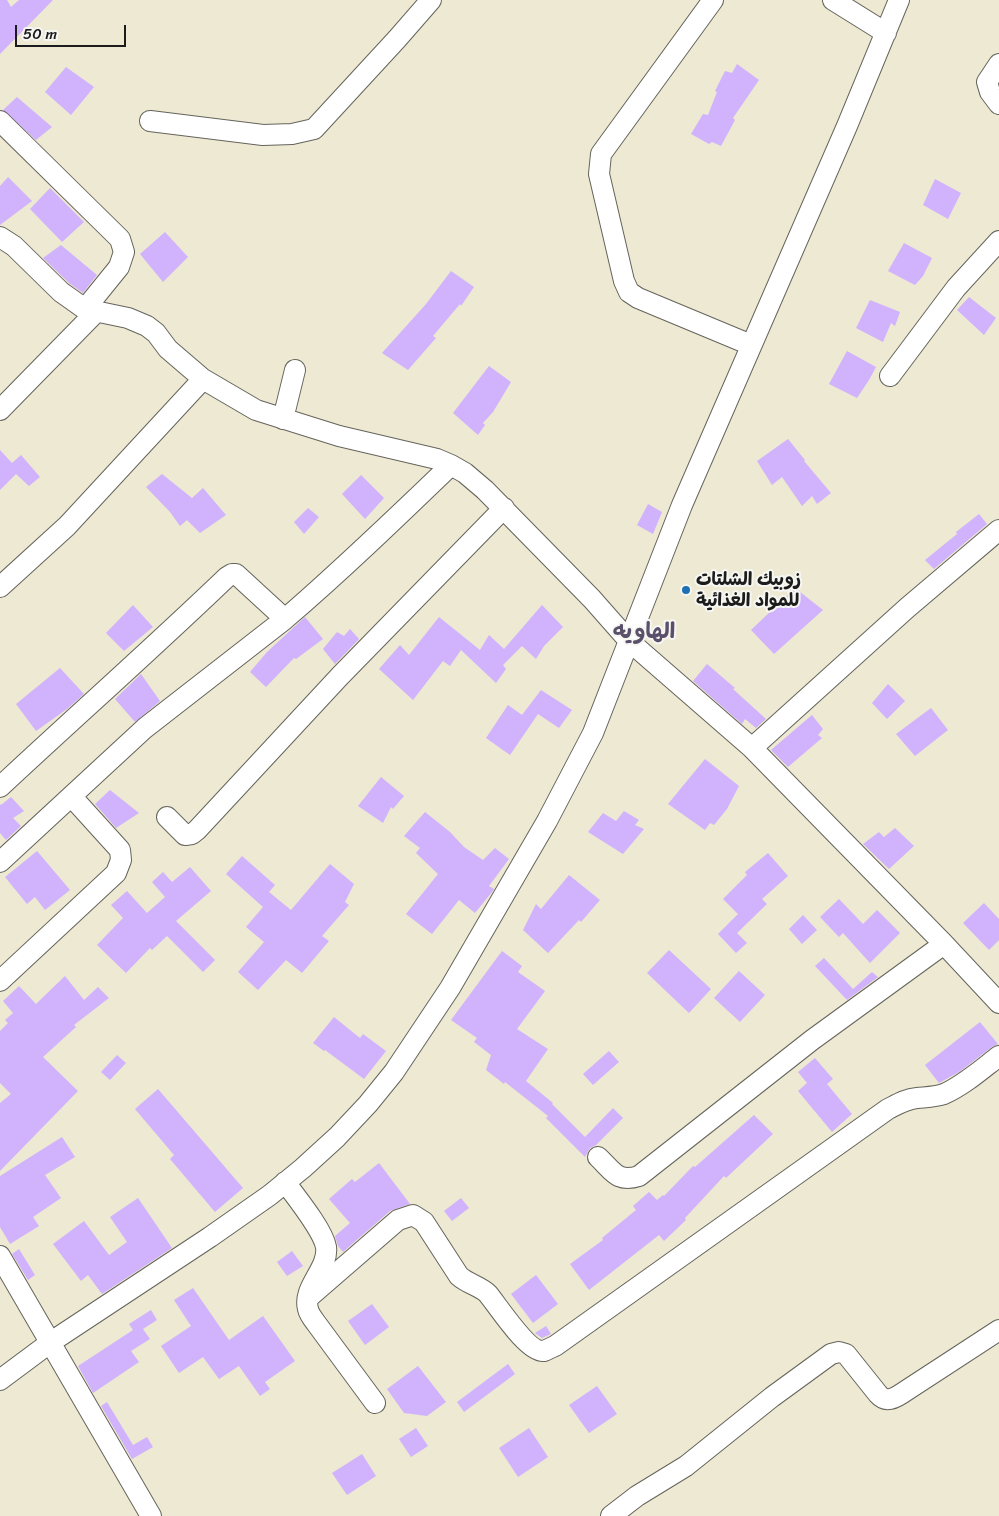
<!DOCTYPE html>
<meta charset="utf-8">
<style>
body{margin:0}
#map{position:relative;width:999px;height:1516px;overflow:hidden;background:#ede9d3;font-family:Sriracha,sans-serif}
canvas{display:block}
.scale{position:absolute;left:15px;top:25px;width:111px;height:22px;box-sizing:border-box;border:2px solid #1c1c1c;border-top:0;padding-left:6px;font-size:15px;line-height:18px;white-space:nowrap;color:#1c1c1c;-webkit-text-stroke:4px #f6f6f2;paint-order:stroke}
</style>
<div id="map">
<canvas width="999" height="1516"></canvas>
<div class="scale">50 m</div>
</div>
<script>
const ctx = document.querySelector('canvas').getContext('2d');
ctx.lineJoin = 'round';
function paint(path, color) {
  ctx.fillStyle = color;
  ctx.fill(path, 'evenodd');
}
function strokePath(path, color, width, dash) {
  ctx.strokeStyle = color;
  ctx.lineWidth = width;
  ctx.lineCap = dash ? 'butt' : 'round';
  ctx.setLineDash(dash || []);
  ctx.stroke(path);
}
function drawText(font, color, halo, rows, align = 'center') {
  ctx.font = font + ' Sriracha,"Playpen Sans Arabic",sans-serif';
  ctx.lineWidth = 4;
  ctx.setLineDash([]);
  ctx.textBaseline = 'middle';
  ctx.strokeStyle = halo;
  ctx.fillStyle = color;
  for (const [text, x, y, turn = 0] of rows) {
    ctx.save();
    ctx.translate(x, y);
    ctx.rotate((+turn || 0) * Math.PI / 180);
    ctx.textAlign = isNaN(turn) ? turn : align;
    if (halo) ctx.strokeText(text, 0, 0);
    ctx.fillText(text, 0, 0);
    ctx.restore();
  }
}
paint(new Path2D(`
 M 0,0 L 7,0 L 11,7 L 19,0 L 53,0 L 0,54 Z
 M 737,64 L 759,80 L 733,118 L 735,120 L 721,146 L 712,142 L 709,144 L 691,134 L 703,114 L 708,115 L 717,92 L 715,91 L 725,71 L 732,73 Z
 M 66,67 L 94,87 L 71,115 L 45,92 Z
 M 17,97 L 52,127 L 36,140 L 3,110 Z
 M 8,177 L 32,201 L 0,225 L 0,186 Z
 M 935,179 L 961,193 L 948,219 L 923,205 Z
 M 50,188 L 84,222 L 62,242 L 30,209 Z
 M 165,232 L 188,257 L 163,282 L 140,254 Z
 M 904,243 L 932,258 L 923,276 L 915,285 L 888,271 Z
 M 61,245 L 97,275 L 83,293 L 69,283 L 43,258 Z
 M 451,271 L 474,287 L 461,306 L 460,304 L 433,336 L 436,338 L 408,370 L 382,353 L 426,304 Z
 M 969,297 L 996,318 L 984,335 L 957,310 Z
 M 870,300 L 900,312 L 895,326 L 891,323 L 883,342 L 856,328 Z
 M 847,351 L 876,367 L 869,380 L 857,398 L 829,384 Z
 M 489,366 L 511,382 L 493,412 L 483,423 L 485,425 L 478,435 L 453,413 Z
 M 788,439 L 805,460 L 804,461 L 831,493 L 817,504 L 812,496 L 802,506 L 782,477 L 772,485 L 757,461 Z
 M 0,450 L 12,463 L 21,455 L 40,477 L 29,486 L 16,474 L 0,490 Z
 M 162,474 L 192,498 L 203,488 L 226,515 L 200,533 L 187,520 L 180,526 L 170,512 L 146,487 Z
 M 361,475 L 384,498 L 365,519 L 342,494 Z
 M 648,504 L 662,512 L 653,534 L 637,525 Z
 M 308,508 L 319,517 L 304,534 L 294,522 Z
 M 979,514 L 987,524 L 934,569 L 925,560 L 957,534 L 956,532 Z
 M 795,588 L 823,610 L 774,654 L 751,630 Z
 M 133,605 L 153,627 L 124,651 L 106,633 Z
 M 542,605 L 563,627 L 544,646 L 536,659 L 522,646 L 503,665 L 506,669 L 496,683 L 461,650 L 450,666 L 443,661 L 413,700 L 379,669 L 400,645 L 409,655 L 439,617 L 480,650 L 489,635 L 504,649 Z
 M 305,617 L 323,639 L 296,659 L 294,658 L 266,687 L 250,672 L 267,652 Z
 M 350,629 L 359,639 L 335,664 L 323,649 L 337,632 L 344,636 Z
 M 707,664 L 735,688 L 733,689 L 766,719 L 756,728 L 745,719 L 742,724 L 693,681 Z
 M 60,668 L 84,694 L 67,709 L 36,731 L 16,704 Z
 M 141,674 L 160,701 L 135,722 L 115,699 Z
 M 888,684 L 905,701 L 887,719 L 872,703 Z
 M 541,690 L 572,710 L 559,728 L 538,714 L 510,755 L 486,738 L 508,705 L 522,715 Z
 M 931,708 L 948,730 L 915,756 L 896,734 Z
 M 812,715 L 823,729 L 818,735 L 822,738 L 788,767 L 771,750 Z
 M 705,759 L 739,786 L 727,809 L 714,825 L 710,823 L 705,830 L 668,804 Z
 M 381,777 L 404,796 L 393,809 L 391,807 L 383,823 L 358,806 Z
 M 110,790 L 139,813 L 116,828 L 95,804 Z
 M 11,797 L 24,811 L 13,818 L 21,826 L 6,840 L 0,833 L 0,804 L 1,805 Z
 M 624,811 L 639,820 L 635,825 L 644,829 L 623,854 L 588,832 L 603,813 L 616,821 Z
 M 425,812 L 450,832 L 464,847 L 483,860 L 495,848 L 509,859 L 489,886 L 494,889 L 492,892 L 475,913 L 459,900 L 432,934 L 406,914 L 438,874 L 416,853 L 420,848 L 404,836 Z
 M 895,828 L 914,846 L 889,869 L 863,844 L 879,832 L 884,837 Z
 M 37,851 L 70,890 L 45,910 L 35,897 L 27,904 L 5,877 Z
 M 768,853 L 788,876 L 762,899 L 767,904 L 737,933 L 747,943 L 736,953 L 718,934 L 738,914 L 723,899 L 747,875 L 745,872 Z
 M 242,856 L 275,885 L 269,892 L 291,910 L 330,864 L 354,884 L 345,902 L 349,905 L 322,936 L 329,941 L 302,973 L 286,960 L 258,990 L 238,972 L 264,942 L 246,927 L 263,907 L 226,874 Z
 M 190,867 L 211,891 L 176,921 L 215,960 L 203,972 L 167,936 L 152,950 L 150,948 L 126,973 L 97,945 L 123,918 L 111,905 L 127,891 L 147,913 L 165,897 L 152,882 L 163,872 L 172,882 Z
 M 569,875 L 600,900 L 581,922 L 579,920 L 548,953 L 523,930 L 536,904 L 541,909 Z
 M 839,899 L 863,924 L 877,910 L 900,933 L 870,963 L 843,933 L 839,937 L 820,917 Z
 M 984,903 L 999,919 L 999,940 L 989,950 L 963,923 Z
 M 803,915 L 817,930 L 802,944 L 789,929 Z
 M 669,950 L 711,989 L 689,1013 L 647,973 Z
 M 502,951 L 522,966 L 518,972 L 545,991 L 517,1029 L 548,1049 L 526,1081 L 553,1103 L 552,1104 L 585,1137 L 613,1108 L 623,1118 L 596,1145 L 590,1148 L 585,1157 L 546,1118 L 548,1116 L 505,1082 L 504,1084 L 486,1070 L 491,1055 L 474,1042 L 477,1038 L 451,1020 Z
 M 824,958 L 853,989 L 872,972 L 878,977 L 847,1000 L 815,966 Z
 M 739,971 L 765,995 L 740,1022 L 714,998 Z
 M 65,976 L 84,1000 L 98,987 L 109,998 L 74,1025 L 76,1027 L 43,1057 L 78,1091 L 0,1171 L 0,1103 L 11,1094 L 0,1083 L 0,1031 L 8,1023 L 5,1020 L 13,1013 L 3,1001 L 19,986 L 36,1004 Z
 M 334,1017 L 360,1038 L 363,1034 L 386,1051 L 364,1079 L 325,1050 L 324,1051 L 313,1043 Z
 M 980,1022 L 998,1044 L 992,1047 L 959,1072 L 939,1083 L 925,1065 Z
 M 609,1051 L 619,1062 L 593,1085 L 583,1074 Z
 M 117,1055 L 126,1063 L 110,1080 L 101,1072 Z
 M 815,1058 L 833,1079 L 827,1084 L 852,1114 L 832,1132 L 798,1091 L 807,1083 L 798,1072 Z
 M 158,1089 L 243,1188 L 215,1212 L 170,1159 L 174,1155 L 135,1109 Z
 M 754,1115 L 773,1134 L 726,1178 L 724,1176 L 685,1218 L 686,1220 L 664,1241 L 659,1235 L 589,1290 L 570,1264 L 603,1240 L 602,1238 L 636,1210 L 633,1206 L 649,1192 L 657,1200 L 663,1195 L 664,1196 L 693,1166 L 695,1167 Z
 M 62,1137 L 75,1157 L 45,1175 L 61,1198 L 33,1217 L 39,1226 L 10,1244 L 0,1227 L 0,1176 Z
 M 379,1163 L 410,1204 L 390,1211 L 343,1252 L 338,1246 L 335,1236 L 350,1223 L 329,1199 L 352,1179 L 355,1182 Z
 M 138,1198 L 172,1248 L 102,1294 L 88,1275 L 81,1281 L 53,1244 L 84,1221 L 109,1255 L 127,1242 L 110,1217 Z
 M 461,1198 L 469,1208 L 452,1221 L 444,1211 Z
 M 19,1249 L 35,1275 L 28,1280 L 12,1254 Z
 M 292,1251 L 303,1266 L 287,1276 L 277,1262 Z
 M 536,1275 L 558,1304 L 533,1323 L 511,1294 Z
 M 193,1288 L 229,1340 L 263,1316 L 295,1361 L 265,1382 L 270,1389 L 260,1396 L 239,1366 L 219,1379 L 203,1357 L 179,1373 L 161,1346 L 191,1326 L 174,1300 Z
 M 372,1304 L 389,1327 L 365,1345 L 348,1321 Z
 M 151,1310 L 157,1320 L 143,1329 L 150,1339 L 131,1351 L 139,1362 L 93,1393 L 78,1366 L 133,1330 L 129,1324 Z
 M 546,1326 L 551,1334 L 542,1338 L 535,1333 Z
 M 508,1364 L 515,1374 L 464,1412 L 457,1402 Z
 M 418,1366 L 446,1402 L 427,1416 L 404,1413 L 387,1389 Z
 M 597,1386 L 617,1414 L 589,1433 L 569,1405 Z
 M 107,1402 L 133,1445 L 147,1437 L 153,1447 L 132,1459 L 101,1406 Z
 M 416,1428 L 428,1446 L 411,1457 L 399,1439 Z
 M 529,1428 L 548,1457 L 518,1477 L 499,1448 Z
 M 362,1454 L 376,1476 L 347,1495 L 332,1473 Z`), '#d1b2fd');
const minor = new Path2D(`
 M 713,0 L 601,154 L 599,174 L 624,281 L 629,292 L 638,298 L 751,345
 M 833,0 L 886,33
 M 999,64 L 987,82 L 990,92 L 999,104
 M 0,121 L 120,239 L 124,252 L 119,267 L 85,309
 M 150,121 L 263,135 L 292,134 L 314,129 L 397,39 L 431,0
 M 0,237 L 14,246 L 61,292 L 85,309 L 128,318 L 147,326 L 156,333 L 168,349 L 203,379 L 256,410 L 339,436 L 437,459 L 451,465 L 465,473 L 485,490 L 592,599 L 629,641 L 752,748 L 944,944 L 999,1003
 M 890,376 L 956,288 L 999,241
 M 0,410 L 96,312
 M 283,419 L 295,370
 M 0,587 L 67,526 L 203,379
 M 752,748 L 907,608 L 999,530
 M 0,787 C 75,717 153,648 227,577 L 232,574 L 236,574 L 285,619 C 342,570 397,517 451,465
 M 167,817 L 185,835 L 192,834 L 197,830 L 340,676 L 504,508
 M 0,862 L 145,728 L 285,619
 M 0,981 L 116,873 L 121,860 L 120,850 L 72,797
 M 598,1157 C 613,1171 617,1183 639,1176 L 812,1040 L 944,944
 M 285,1182 C 296,1197 323,1230 326,1247 C 329,1269 302,1287 308,1309 C 309,1314 313,1319 316,1323 L 375,1403
 M 0,1256 L 151,1516
 M 308,1298 L 398,1220 L 413,1215 L 424,1222 L 459,1276 C 468,1284 482,1287 488,1294 C 498,1306 528,1353 544,1351 C 547,1350 552,1347 555,1346 L 888,1109 C 898,1104 906,1099 917,1098 C 927,1097 935,1097 944,1094 C 964,1085 982,1069 999,1056
 M 0,1380 L 51,1342 L 210,1237 L 270,1195 L 303,1168 L 337,1137 L 368,1104 L 394,1072 L 450,988 L 547,821 L 593,733 L 682,505 L 847,126 L 899,0
 M 611,1516 L 637,1496 L 686,1466 L 772,1397 L 831,1354 L 839,1352 L 846,1354 L 878,1394 C 885,1402 892,1400 901,1394 L 999,1330`);
strokePath(minor, '#65645c', 22);
strokePath(minor, '#fff', 20);
for (const [x, y, r, color] of [
 [686,590,5,"#1f6fb2"]
]) {
  const dot = new Path2D();
  dot.arc(x, y, r, 0, 2 * Math.PI);
  ctx.fillStyle = color;
  ctx.fill(dot);
  strokePath(dot, '#f6f6f2', 2);
}
drawText('bold 18px', '#1c1c1c', '#f6f6f2', [
 ["زوبيك الشلتات",696,580],
 ["للمواد الغذائية",696,601]
], 'left');
drawText('bold 22px', '#5b506b', '#f6f6f2', [
 ["الهاويه",644,632]
]);
</script>
